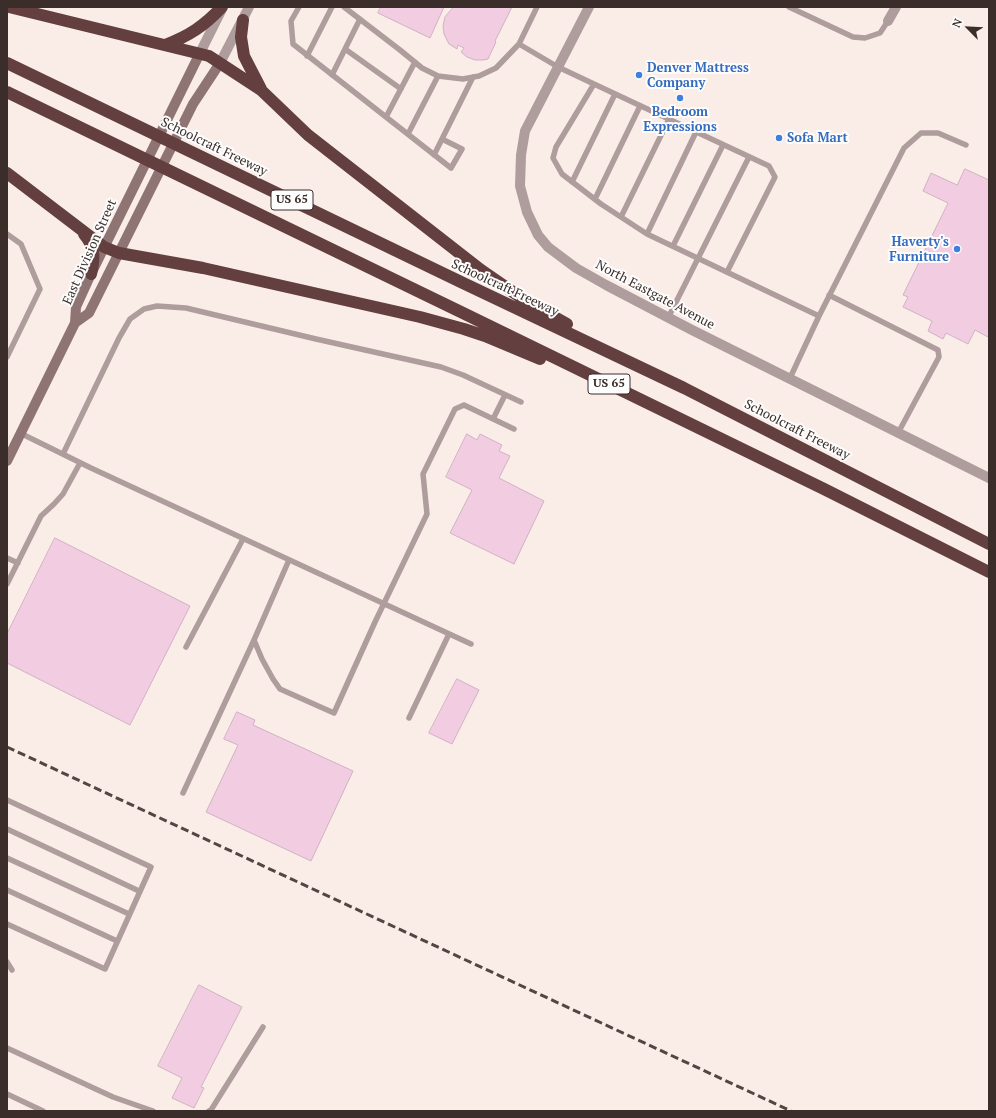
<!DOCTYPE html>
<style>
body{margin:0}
#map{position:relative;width:996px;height:1118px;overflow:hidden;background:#faede8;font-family:"PT Serif",serif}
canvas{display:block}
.frame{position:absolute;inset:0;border:8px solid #3b2e2a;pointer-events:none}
.north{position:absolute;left:948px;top:8px;width:40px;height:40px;-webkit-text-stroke:3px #fdfdfd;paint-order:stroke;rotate:294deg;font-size:11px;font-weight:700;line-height:16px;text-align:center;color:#3b2e2a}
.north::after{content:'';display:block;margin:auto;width:14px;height:18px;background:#3b2e2a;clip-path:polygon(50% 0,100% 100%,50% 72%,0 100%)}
</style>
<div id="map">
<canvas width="996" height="1118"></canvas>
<div class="frame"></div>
<div class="north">N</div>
</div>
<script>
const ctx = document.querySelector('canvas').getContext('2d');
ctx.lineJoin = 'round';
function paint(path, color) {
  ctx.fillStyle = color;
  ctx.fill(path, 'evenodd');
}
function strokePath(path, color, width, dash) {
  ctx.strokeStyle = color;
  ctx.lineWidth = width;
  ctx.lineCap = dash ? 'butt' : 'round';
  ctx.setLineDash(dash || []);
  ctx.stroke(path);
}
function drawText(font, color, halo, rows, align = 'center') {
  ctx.font = font + ' "PT Serif",serif';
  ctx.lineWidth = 4;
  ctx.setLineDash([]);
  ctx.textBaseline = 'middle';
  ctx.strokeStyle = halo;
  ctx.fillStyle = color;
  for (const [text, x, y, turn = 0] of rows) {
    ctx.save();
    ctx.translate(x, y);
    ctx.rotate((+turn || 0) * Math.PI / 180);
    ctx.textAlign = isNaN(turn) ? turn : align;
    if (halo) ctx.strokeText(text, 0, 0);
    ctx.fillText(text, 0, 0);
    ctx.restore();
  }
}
const building = new Path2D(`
 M 381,7 L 444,7 L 430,38 L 378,13 Z
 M 454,7 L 512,7 L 495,41 L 496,42 L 488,59 L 483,60 L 475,60 L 467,57 L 461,52 L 464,48 L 458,45 L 457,49 L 449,44 L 444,34 L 443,26 L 445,17 Z
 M 965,169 L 989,180 L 989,334 L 988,337 L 975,330 L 968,344 L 946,333 L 943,339 L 928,331 L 932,321 L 903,307 L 908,297 L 903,295 L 948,203 L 923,191 L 931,173 L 957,185 Z
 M 467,434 L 477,440 L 480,434 L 502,445 L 499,451 L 510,456 L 499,478 L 544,501 L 514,564 L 450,533 L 472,490 L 446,477 Z
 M 55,538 L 190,606 L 130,725 L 7,663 L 7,634 Z
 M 457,679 L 479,690 L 452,744 L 429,733 Z
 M 237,712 L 255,720 L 253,725 L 353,771 L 311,861 L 206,812 L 238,745 L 224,739 Z
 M 199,985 L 242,1007 L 201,1087 L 204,1088 L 194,1108 L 172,1098 L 182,1078 L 158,1066 Z`);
paint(building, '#f2cce1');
strokePath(building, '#cfb2c2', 1);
strokePath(new Path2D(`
 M 299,7 L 291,21 L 293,44 L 451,168 L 462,149 L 442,139
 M 344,7 L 400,50 L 422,68 L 438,76 L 463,79 L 479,76 L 496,68 L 519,44
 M 537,7 L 519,44 L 558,67 L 594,84 L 556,147 L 553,158 L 562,174 L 601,204 L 647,234 L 819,316
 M 789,7 L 853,37 L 865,38 L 880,33 L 888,21
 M 345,49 L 401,89
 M 307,56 L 332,7
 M 332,75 L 360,19
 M 594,84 L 769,166 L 775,177 L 727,272
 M 386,117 L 415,62
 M 408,134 L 438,76
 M 434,155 L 473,77
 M 572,182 L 615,94
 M 595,199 L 640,106
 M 621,217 L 669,119
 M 7,234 L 21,244 L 40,289 L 7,357
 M 647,234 L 696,132
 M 673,246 L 723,145
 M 829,295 L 938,350 L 939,357 L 898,433
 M 668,318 L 749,157
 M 790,378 L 819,316 L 904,148 L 921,133 L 938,133 L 966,145
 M 493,419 L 505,395
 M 20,433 L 91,468 L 471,644
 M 63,454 L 119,338 L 130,319 L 144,309 L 157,306 L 186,308 L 316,339 L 441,367 L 463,375 L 521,402
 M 7,558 L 18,563
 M 7,584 L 41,516 L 54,504 L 63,494 L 80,463
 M 254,640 L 262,659 L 273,679 L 280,689 L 334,713 L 375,622 L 427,514 L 423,474 L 455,409 L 464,405 L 514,429
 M 186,647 L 243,539
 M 409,718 L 449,634
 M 183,793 L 254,640 L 289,560
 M 7,800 L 151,867 L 105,969 L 7,924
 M 7,829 L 139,891
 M 7,858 L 129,914
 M 7,890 L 117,941
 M 7,962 L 12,970
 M 7,1048 L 113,1097 L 153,1111
 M 7,1094 L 43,1111
 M 209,1111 L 211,1110 L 263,1027`), '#af9c9c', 5.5);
strokePath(new Path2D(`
 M 888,21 L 896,7`), '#af9c9c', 10);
strokePath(new Path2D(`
 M 589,7 L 525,131 L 521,155 L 520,186 L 527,212 L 538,235 L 548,247 L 576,268 L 606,285 L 692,330 L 989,478
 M 200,53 L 221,11
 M 220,63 L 249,7`), '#af9c9c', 10);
strokePath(new Path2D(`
 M 75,323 L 89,313 L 193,104 L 220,63
 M 7,461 L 75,323 L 76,307 L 91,274 L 200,53`), '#8f7474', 10);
strokePath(new Path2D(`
 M 9,7 L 209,56 L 261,90 L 308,135 L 481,270 L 526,301 L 567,324
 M 243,20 L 241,37 L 244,56 L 261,89
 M 165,45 C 189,36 204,26 222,7
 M 7,63 L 463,283 L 684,388 L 989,544
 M 7,92 L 463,313 L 824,489 L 989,572
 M 7,173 L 104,247 L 119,253 L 203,268 L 420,317 L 464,329 L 485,336 L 540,359
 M 84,234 C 95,247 95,258 91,274`), '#633f40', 12);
strokePath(new Path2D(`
 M 7,747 L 791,1111`), '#534642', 3, [8, 4]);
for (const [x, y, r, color] of [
 [639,75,4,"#3f7fe0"],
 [680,98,4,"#3f7fe0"],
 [779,138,4,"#3f7fe0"],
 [957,249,4,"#3f7fe0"]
]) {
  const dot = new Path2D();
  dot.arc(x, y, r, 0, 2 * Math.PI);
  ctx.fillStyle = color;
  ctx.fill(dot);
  strokePath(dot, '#fdfdfd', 1.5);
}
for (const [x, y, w] of [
 [292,200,42],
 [609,384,42]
]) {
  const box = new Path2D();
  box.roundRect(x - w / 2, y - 10, w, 20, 3);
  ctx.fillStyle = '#fdfdfd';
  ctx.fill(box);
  strokePath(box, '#3b2e2a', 1);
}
drawText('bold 12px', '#3b2e2a', null, [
 ["US 65",292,200],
 ["US 65",609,384]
]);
drawText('bold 13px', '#366cbe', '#fdfdfd', [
 ["Denver Mattress",647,68],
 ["Company",647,83],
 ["Bedroom",680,112,"center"],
 ["Expressions",680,127,"center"],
 ["Sofa Mart",787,138],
 ["Haverty's",949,242,"right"],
 ["Furniture",949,257,"right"]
], 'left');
drawText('13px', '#3b2e2a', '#fdfdfd', [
 ["Schoolcraft Freeway",214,147,26],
 ["East Division Street",90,252,-66],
 ["Schoolcraft Freeway",505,288,25],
 ["North Eastgate Avenue",655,295,28],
 ["Schoolcraft Freeway",797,430,27]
]);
</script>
